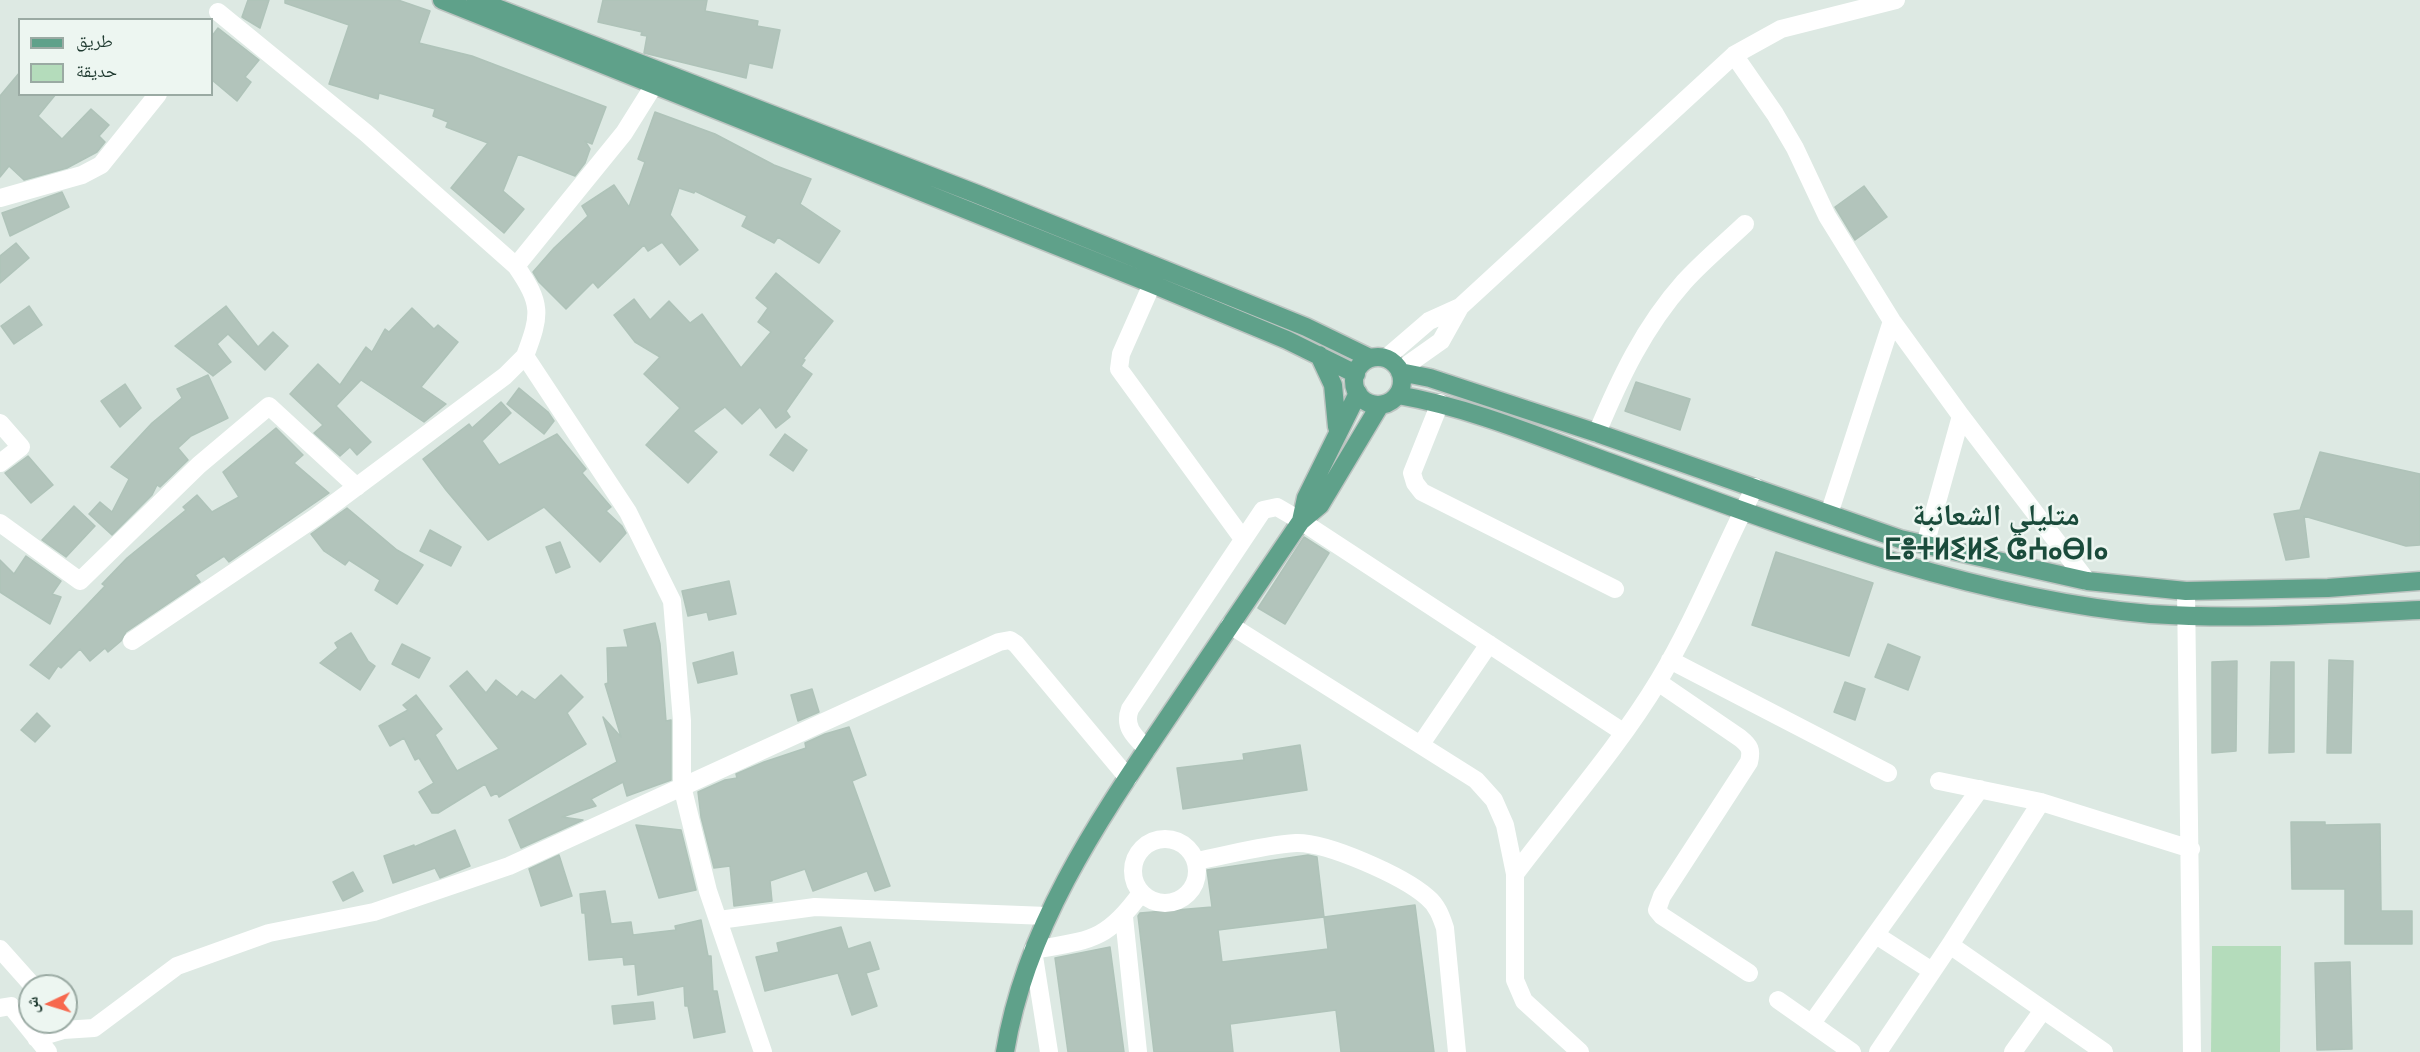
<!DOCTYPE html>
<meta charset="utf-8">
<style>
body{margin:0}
#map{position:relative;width:2420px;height:1052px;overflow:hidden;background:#dde9e3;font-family:Ubuntu,"Noto Naskh Arabic",sans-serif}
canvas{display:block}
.legend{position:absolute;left:18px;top:18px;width:195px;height:78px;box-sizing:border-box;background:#edf6f1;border:2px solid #9aaaa3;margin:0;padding:8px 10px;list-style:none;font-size:18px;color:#1e392f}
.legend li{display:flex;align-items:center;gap:12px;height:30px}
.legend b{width:30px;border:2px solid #9aaaa3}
.north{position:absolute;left:18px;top:974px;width:60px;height:60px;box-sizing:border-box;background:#edf6f1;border:2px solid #9aaaa3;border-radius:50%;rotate:266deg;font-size:16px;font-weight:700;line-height:24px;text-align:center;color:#1e392f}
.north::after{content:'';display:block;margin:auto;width:21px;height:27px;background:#f7684e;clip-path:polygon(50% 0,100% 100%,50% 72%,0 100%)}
</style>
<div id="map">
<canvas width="2420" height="1052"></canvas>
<ul class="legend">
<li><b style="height:8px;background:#5fa18a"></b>طريق</li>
<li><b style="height:16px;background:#b4dcbb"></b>حديقة</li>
</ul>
<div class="north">ش</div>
</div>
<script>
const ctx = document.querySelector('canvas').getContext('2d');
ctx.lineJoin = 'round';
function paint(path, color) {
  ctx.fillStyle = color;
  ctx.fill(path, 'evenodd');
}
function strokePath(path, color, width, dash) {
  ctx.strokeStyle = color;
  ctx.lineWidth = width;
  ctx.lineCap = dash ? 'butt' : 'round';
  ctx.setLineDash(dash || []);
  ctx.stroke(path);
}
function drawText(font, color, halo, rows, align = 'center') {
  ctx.font = font + ' Ubuntu,"Noto Naskh Arabic","Noto Sans Tifinagh",sans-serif';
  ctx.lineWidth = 5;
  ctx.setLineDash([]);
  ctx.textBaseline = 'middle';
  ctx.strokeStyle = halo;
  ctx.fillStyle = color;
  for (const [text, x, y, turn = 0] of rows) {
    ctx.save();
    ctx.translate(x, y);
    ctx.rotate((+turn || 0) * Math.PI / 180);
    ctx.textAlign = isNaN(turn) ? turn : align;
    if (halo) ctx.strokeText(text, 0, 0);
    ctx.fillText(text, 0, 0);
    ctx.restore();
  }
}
paint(new Path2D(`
 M 2212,946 L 2281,946 L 2280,1052 L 2211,1052 Z`), '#b4dcbb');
const building = new Path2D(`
 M 248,0 L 269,0 L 260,28 L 242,17 Z
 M 285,0 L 398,0 L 430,11 L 419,43 L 472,56 L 606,107 L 592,144 L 585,141 L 590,149 L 585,163 L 575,176 L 518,154 L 503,191 L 524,209 L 504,233 L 451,188 L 488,143 L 446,127 L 448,122 L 433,116 L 435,109 L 379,93 L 378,99 L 329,84 L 349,25 L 285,3 Z
 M 603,0 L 707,0 L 705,11 L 758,21 L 757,26 L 780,30 L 772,68 L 749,63 L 746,78 L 644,53 L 647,36 L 641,35 L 642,32 L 598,22 Z
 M 218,28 L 259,60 L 245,77 L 251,82 L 237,101 L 212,80 L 212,36 Z
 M 20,72 L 20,94 L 56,94 L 38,116 L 62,139 L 91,109 L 109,125 L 99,136 L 105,142 L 97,152 L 67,168 L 24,180 L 9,166 L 0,177 L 0,96 Z
 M 655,112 L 715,134 L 774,165 L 811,179 L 800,204 L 840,231 L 819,263 L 778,237 L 774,243 L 742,226 L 747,216 L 695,191 L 694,193 L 679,188 L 670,215 L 698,250 L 680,265 L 662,242 L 648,251 L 644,245 L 598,288 L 593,282 L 566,309 L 539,282 L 533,272 L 554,248 L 588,216 L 582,206 L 614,185 L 629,207 L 645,162 L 638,159 Z
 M 1864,186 L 1887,217 L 1855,240 L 1835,207 Z
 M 62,192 L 69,207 L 10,236 L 2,213 Z
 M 16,243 L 29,258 L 0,283 L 0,256 Z
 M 776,273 L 833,321 L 803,359 L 805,360 L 801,366 L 812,374 L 786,411 L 790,417 L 776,428 L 760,407 L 742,424 L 725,407 L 693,431 L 717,452 L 688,483 L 646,445 L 680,408 L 644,374 L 660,357 L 635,342 L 614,315 L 634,299 L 650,320 L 669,301 L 690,323 L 702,314 L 741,368 L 771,332 L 758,322 L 768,308 L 756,298 Z
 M 29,306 L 42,325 L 14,344 L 1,326 Z
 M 226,306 L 258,347 L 273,332 L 288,346 L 265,370 L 228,334 L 217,344 L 231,362 L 213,376 L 175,346 Z
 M 412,308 L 434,329 L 438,325 L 458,342 L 421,387 L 446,404 L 424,422 L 361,380 L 336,406 L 371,442 L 357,455 L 350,447 L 340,456 L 314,433 L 323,425 L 290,394 L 318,364 L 340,385 L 366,347 L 372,352 L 385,329 L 389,332 Z
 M 208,375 L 228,418 L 191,436 L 178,448 L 188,460 L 160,487 L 157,485 L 152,495 L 112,535 L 89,514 L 100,502 L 112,512 L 129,479 L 111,467 L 152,423 L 182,398 L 177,389 Z
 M 1636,382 L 1690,399 L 1680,430 L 1625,411 Z
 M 125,384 L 141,408 L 120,427 L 101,401 Z
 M 519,388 L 548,412 L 554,421 L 544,434 L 507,404 Z
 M 501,402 L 511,413 L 482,441 L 499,465 L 557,434 L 586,469 L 582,473 L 611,507 L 606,511 L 622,526 L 626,533 L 600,562 L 544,507 L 488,540 L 446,490 L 423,459 L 469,424 L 472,428 Z
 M 276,428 L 303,455 L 294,463 L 329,493 L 229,562 L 224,556 L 195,575 L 200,582 L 126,632 L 121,641 L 108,652 L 105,648 L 90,661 L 80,649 L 61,668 L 58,666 L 49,679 L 30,665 L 105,586 L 102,584 L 127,558 L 186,510 L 183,507 L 197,495 L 212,512 L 239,497 L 223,472 Z
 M 785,434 L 807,450 L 793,471 L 770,455 Z
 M 2320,452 L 2420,474 L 2420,545 L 2406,546 L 2304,516 L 2309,557 L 2286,560 L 2274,514 L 2300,510 Z
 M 28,456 L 53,485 L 31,503 L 5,473 Z
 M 74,506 L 95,526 L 66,557 L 42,540 Z
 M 347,508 L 397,550 L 423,565 L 397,604 L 375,590 L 380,580 L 349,560 L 345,565 L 324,551 L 311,534 Z
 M 430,530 L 461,547 L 451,566 L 420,551 Z
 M 1304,537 L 1329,553 L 1285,624 L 1258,608 Z
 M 560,542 L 570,567 L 556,573 L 546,547 Z
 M 1776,552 L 1873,583 L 1849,656 L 1752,625 Z
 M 26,556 L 61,581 L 52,594 L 61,597 L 50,624 L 0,592 L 0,560 L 14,574 Z
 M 729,581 L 736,614 L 709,620 L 707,612 L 688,616 L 682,591 Z
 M 655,623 L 660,644 L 666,721 L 671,720 L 671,780 L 627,796 L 623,782 L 591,799 L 596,806 L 562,817 L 583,820 L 521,848 L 509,820 L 617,762 L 603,717 L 621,737 L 605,684 L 608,683 L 607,648 L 628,647 L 624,630 Z
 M 351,633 L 368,661 L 375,666 L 360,690 L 320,663 L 338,648 L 335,643 Z
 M 402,644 L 430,658 L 419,678 L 392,664 Z
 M 1888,644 L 1920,657 L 1908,690 L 1875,677 Z
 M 733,652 L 737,674 L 698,683 L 693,663 Z
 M 2329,660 L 2353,661 L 2351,753 L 2327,753 Z
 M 2237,661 L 2236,751 L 2212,753 L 2212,662 Z
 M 2271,662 L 2294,662 L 2294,752 L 2269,753 Z
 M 467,671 L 486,693 L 496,680 L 517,697 L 522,691 L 535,700 L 561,675 L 583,697 L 567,713 L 586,744 L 499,797 L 497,793 L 491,796 L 485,784 L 438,813 L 432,813 L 419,792 L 434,783 L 419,758 L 415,760 L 404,738 L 390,746 L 379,726 L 408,710 L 403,705 L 416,695 L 442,729 L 435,735 L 457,771 L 499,749 L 450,686 Z
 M 1845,682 L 1865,689 L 1855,720 L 1834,712 Z
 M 812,689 L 819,712 L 798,721 L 791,695 Z
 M 37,713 L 50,726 L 35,742 L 21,730 Z
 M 849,727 L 866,775 L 852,781 L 890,886 L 875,891 L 867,871 L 813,891 L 805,869 L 770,881 L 772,901 L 734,906 L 730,866 L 714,868 L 701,817 L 698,792 L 725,780 L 737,778 L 736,774 L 764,762 L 806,748 L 805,743 L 825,734 Z
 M 1300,745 L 1307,790 L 1183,809 L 1177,768 L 1244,760 L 1243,754 Z
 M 2291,822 L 2325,822 L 2325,825 L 2380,824 L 2381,911 L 2412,911 L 2412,944 L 2345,944 L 2345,889 L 2292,889 Z
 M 636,825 L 681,830 L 696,890 L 659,898 Z
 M 455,830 L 470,866 L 440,878 L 435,868 L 393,883 L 384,856 L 414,845 L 414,847 Z
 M 559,855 L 572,896 L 541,906 L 529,869 Z
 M 1308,855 L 1317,857 L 1324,917 L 1415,905 L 1434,1052 L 1341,1052 L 1336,1010 L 1230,1024 L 1233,1052 L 1154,1052 L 1138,916 L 1140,913 L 1212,907 L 1207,870 ZM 1324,917 L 1328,949 L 1222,962 L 1218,930 Z
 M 353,872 L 363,891 L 343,901 L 333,882 Z
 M 605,891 L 611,924 L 631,922 L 633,935 L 676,930 L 675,926 L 701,920 L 708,956 L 711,956 L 713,991 L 717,991 L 725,1032 L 694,1038 L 688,1006 L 685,1006 L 684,986 L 638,995 L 635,964 L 624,965 L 623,957 L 589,960 L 585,913 L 582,913 L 580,894 Z
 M 841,927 L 848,949 L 870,942 L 879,969 L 866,973 L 877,1006 L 852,1015 L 838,973 L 765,991 L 756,957 L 779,952 L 777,943 Z
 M 1110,947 L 1124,1052 L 1068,1052 L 1055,958 Z
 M 2350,962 L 2352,1049 L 2317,1050 L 2315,963 Z
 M 653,1002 L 655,1019 L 614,1024 L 612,1006 Z`);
paint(building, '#b2c4bb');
strokePath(building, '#afc3b9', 1.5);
const major = new Path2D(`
 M 442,0 L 1152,284 L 1287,340 L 1356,374
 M 476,0 L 977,194 L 1306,327 L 1370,358
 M 1319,355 L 1333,385 L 1337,427
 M1354 381a24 24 0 1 1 48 0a24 24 0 1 1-48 0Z
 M 1400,372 L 1430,378 L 1597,433 L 1900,539 L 2087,581 L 2186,591 L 2328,588 L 2420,581
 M 1398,395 C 1466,407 1530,433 1595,457 C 1694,493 1794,531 1895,562 C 1977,586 2065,607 2150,614 C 2239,620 2330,614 2420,610
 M 1301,521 L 1306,498 L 1358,393
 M 1005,1052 C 1026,924 1100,818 1171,713 C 1214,649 1258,585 1301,521 L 1320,505 L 1380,405`);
strokePath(major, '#bcc4c1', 21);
strokePath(new Path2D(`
 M 218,12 L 366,133 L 516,266 C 542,304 541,314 525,356 L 628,512 L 672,601 L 682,721 L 682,786 L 708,891 L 763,1052
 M 1734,55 L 1775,114 L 1795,148 L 1827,216 L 1892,321 L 1961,416 L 2087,581
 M 0,198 L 82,175 L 101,165 L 158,94
 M 516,266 L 624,133 L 661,74
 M 1152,284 L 1121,354 L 1119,369 L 1243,539
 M 1386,358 L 1429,321 L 1460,307
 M 1400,370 L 1441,341 L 1460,307 L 1734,55 L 1781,29 L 1896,0
 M 1440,403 L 1412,473 L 1415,483 L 1422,492 L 1615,589
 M 0,423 L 21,447 L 0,463
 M 1597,433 C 1620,378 1644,327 1684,282 C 1703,261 1725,243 1745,224
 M 1829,514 L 1892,321
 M 0,523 L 80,581 L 199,465 L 269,406 L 357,487
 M 1925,545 L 1961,416
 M 2186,591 L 2192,1052
 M 1230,625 L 1476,780 L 1494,800 L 1505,825 L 1515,874 L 1515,980 L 1524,1001 L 1580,1052
 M 132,641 L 316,517 L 505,376 L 525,356
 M 1670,660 L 1888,773
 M 1658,682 L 1740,738 C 1750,746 1752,750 1749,762 L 1662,896 L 1657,910 L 1662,916 L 1749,973
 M 1421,744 L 1489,644
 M 1147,749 C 1135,737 1123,727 1130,709 L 1263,510 L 1277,507 L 1301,521 L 1623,732
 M 1939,781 L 2041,802 L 2191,849
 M1133 871a32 32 0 1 1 64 0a32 32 0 1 1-64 0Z
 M 1196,861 C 1228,855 1263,845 1296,843 C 1327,842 1403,876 1427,897 C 1437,905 1441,916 1445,928 L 1457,1052
 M 1515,874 C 1563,810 1618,748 1659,680 C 1696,618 1722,551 1755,487
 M 1124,917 L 1138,1052
 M 719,920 L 815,907 L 1047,916
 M 1876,935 L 1932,971
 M 1950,945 L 2104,1052
 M 0,949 L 33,986
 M 1778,1000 L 1852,1052
 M 0,1008 L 11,1006 L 48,1052
 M 1812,1023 L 1980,789
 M 36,1038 L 63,1030 L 94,1028 L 177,966 L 269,933 L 374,912 L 509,866 L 999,642 L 1010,640 L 1016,644 L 1128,778
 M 1049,1052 L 1033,950 C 1089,940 1106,942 1141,893
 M 1878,1052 L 1950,945 L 2041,802
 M 2013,1052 L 2043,1010`), '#fff', 18);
strokePath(major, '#5fa18a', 18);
drawText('bold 30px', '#1a4b3b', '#edf6f1', [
 ["متليلي الشعانبة",1996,515],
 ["ⵎⴻⵜⵍⵉⵍⵉ ⵛⵄⴰⴱⵏⴰ",1996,549]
]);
</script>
